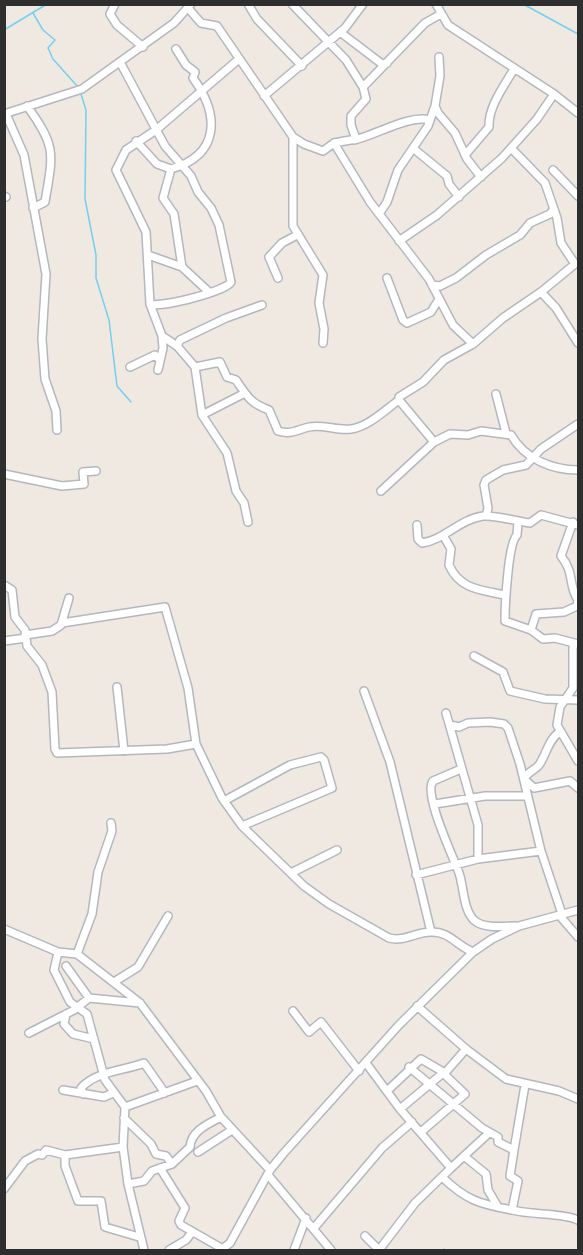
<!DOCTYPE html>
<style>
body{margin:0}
#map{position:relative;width:583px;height:1255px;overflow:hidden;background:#efe9e1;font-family:"Golos Text",sans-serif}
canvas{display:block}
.frame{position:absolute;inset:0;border:6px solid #2e2e2e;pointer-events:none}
</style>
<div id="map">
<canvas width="583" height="1255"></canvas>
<div class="frame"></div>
</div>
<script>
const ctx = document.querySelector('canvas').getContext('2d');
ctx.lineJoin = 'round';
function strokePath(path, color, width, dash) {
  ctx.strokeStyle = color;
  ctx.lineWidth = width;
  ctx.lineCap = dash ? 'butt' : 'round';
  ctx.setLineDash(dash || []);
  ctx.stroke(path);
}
strokePath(new Path2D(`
 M 523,4 L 578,34
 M 33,13 L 43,30 L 55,40 L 48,48 L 53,59 L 78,87
 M 4,30 L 47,4
 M 80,91 L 86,110 L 85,199 L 96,255 L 96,278 L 109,320 L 117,386 L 131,402
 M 444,1249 L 444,1250`), '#75cff0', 1.5);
const street = new Path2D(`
 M 115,4 L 110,14 L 117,25 L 143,47
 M 248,4 L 257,19 L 302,66
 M 292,4 L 346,60 L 363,87
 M 188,8 L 201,23 L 217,26 L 293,137 L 304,144 L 323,151 L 334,143 L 356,139 L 351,125 L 351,116 L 366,99 L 363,87 L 425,23 L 441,14
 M 340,32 L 382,64 L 387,63
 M 176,49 L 186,65 L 195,72 L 193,78 C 220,115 220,155 171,169 L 163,198 L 174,214 L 182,267
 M 439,57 L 440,76 L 435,106 L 438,113 L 455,133 L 467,159 L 481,177
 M 120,62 L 165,146 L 191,176 L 198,192 L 211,208 L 219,225 L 231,282 C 226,291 162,308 150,304
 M 554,94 L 578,113
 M 264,96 L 345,28 L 363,4
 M 27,106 C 57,147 53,154 45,202 L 33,208
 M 4,114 L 82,89 L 174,23 L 191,4
 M 6,114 L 24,155 L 46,274 L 42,339 L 45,379 L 56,411 L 57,430
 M 293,137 L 293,226 L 323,275 L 319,303 L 324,329 L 323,343
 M 354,140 C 376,135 410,114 430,120
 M 136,141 L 157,164 L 171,169
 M 334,143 L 370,202 L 429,279 L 453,325 L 473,344
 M 511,148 L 545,183 L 557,218 L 561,243 L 575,264 L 541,292 L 556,308 L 578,343
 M 414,149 L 447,176 L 449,184 L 459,197
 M 465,155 L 489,127 C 488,107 504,86 514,69
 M 553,170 L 578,196
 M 4,196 L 6,197
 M 379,214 L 387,202 L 398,170 L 428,126 L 435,106
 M 399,241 L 437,215 L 502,158 L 537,119 L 554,94 L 448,25 L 436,4
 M 148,255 L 182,267 L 209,292
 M 278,278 L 269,257 L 282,243 L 297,235
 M 387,278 L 403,320 L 407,323 L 431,312 L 439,299
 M 432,285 L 440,286 L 456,278 L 486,255 L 520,235 L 530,223 L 550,214 L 553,210
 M 162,336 L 177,346 L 195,367 L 202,415 L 227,453 L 236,491 L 244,503 L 248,522
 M 177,346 L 180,340 L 226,318 L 262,305
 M 130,367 L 155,355 L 159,359
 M 195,367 L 220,362 L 227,377 L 236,380 C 247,396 250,403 269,410 L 278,431 C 292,435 296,430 309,427 C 323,424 337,431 351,429 C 368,427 385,410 399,400 L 399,397 L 423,382 L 444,360 L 473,344 L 503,318 L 541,292
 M 158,370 L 163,348 L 162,336 L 150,304 L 146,232 L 116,170 L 126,150 L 156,130 L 239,59
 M 496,394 L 506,433
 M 399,400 L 434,442
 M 202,415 L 243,394
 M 4,474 L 62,486 L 84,484 L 83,472 L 96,471
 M 381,491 L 434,442 L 450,434 L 468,435 L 481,431 L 511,435 C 525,459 552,470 578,470
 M 486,516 L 488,508 L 484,485 L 486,480 L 503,470 L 526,465 L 541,449 L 578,424
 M 518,522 L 517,535 C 508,543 505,606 505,621 L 531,630 L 543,639 L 555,638 L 578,644
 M 573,522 L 561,556 C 575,573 568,586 578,600
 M 417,525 L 418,539 L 422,543 C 444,540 460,519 483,516 C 496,515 515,521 530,523 L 541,515 L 578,525
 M 443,535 L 451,549 L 449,565 C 460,590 482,590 505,595
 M 4,585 L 12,590 L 15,617 L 25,630 L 27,646 L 42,665 L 52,692 L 55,749 L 57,753 L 167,749 L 196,744
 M 62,623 L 165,607 L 188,688 L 196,744 L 222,798 L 242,826 L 304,886 L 329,904 L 389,938 C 404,942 416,932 431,932 C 449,931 457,946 473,952
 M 531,630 L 536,614 L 564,612 L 577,606 L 578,600
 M 25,635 L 52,631 L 61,625 L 69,598
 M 4,641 L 26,638
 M 573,643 L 573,688 L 560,707 L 557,725 L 578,761
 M 474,656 L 503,672 L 510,691 L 545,699 L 578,700
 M 117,687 L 124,751
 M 364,691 L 390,762 L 431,932
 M 446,713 L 478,825 L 478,859
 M 450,725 L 459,727 L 468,723 L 490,722 L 504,724 L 508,728 L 520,764 L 541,851 L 562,914
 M 560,732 C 549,738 546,755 539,765 C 534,771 527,772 524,779 L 534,788 L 570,781 L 578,788
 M 461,769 L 433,781 C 423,794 453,856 459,873 C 464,887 463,911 475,921 C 485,929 505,926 516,926
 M 224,801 L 290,765 L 321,757 L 324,760 L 332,788 L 242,826
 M 435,804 L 485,796 L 527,796
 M 291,873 L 337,850
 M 416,875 L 478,859 L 541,851
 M 559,915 L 578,937
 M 4,929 L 58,952 L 77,954 L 140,1003 L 206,1091 L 221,1117 L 270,1170
 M 58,952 L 54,970 L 70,1002 L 87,1014 L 105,1080 L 125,1107 L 123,1147 L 128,1184 L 144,1250
 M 77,954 L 92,914 L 98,872 L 112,831 L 111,823
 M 66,966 L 89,998 L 140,1003
 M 114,982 L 138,967 L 168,916
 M 417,1006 L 466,1049 L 506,1079 L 559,1091 L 578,1099
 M 293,1011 L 309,1032 L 321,1022 L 359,1071
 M 66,1014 L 64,1024 L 73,1034 L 94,1039
 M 29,1033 L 74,1010 L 89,998
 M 366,1063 L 400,1109 L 451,1168 L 415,1203 L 379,1250
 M 409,1067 L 482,1128 L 498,1137 L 498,1142 L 514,1150 L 510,1176 L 518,1181 L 512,1210 C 531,1215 564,1213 578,1220
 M 63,1090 L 104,1097 L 113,1093
 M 387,1091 L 421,1059 L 445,1073 L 466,1049
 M 83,1094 L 81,1088 C 96,1071 124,1071 144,1063 L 165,1093
 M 125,1107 L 197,1081
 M 400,1109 L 443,1073 L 465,1094 L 421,1132
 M 124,1118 L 151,1144 L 156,1154 L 166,1156 L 172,1164
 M 514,1150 L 525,1085
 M 198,1152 L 232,1130
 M 65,1155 L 65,1166 L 78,1201 L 101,1201 L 105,1227 L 139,1237
 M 464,1156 L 486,1174 L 488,1190 L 498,1207
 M 160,1168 L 185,1208 L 179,1221 L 181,1225 L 223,1249
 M 451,1168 L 489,1133
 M 268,1175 L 331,1250
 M 442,1177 C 466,1200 479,1204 512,1210
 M 128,1184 L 144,1181 L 152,1171 L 172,1164 L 190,1147 C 191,1131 208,1124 221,1117
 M 4,1189 L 25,1161 L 38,1154 L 42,1155 L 46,1150 L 65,1155 L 123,1147
 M 314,1228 L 382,1148 L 412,1122
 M 365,1236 L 379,1250
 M 169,1250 L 186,1240 L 192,1232
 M 221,1250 L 230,1243 L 270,1170 L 283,1154 L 399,1025 L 473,952 L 492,939 L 519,926 L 578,910
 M 294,1250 L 306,1218`);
strokePath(street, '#b4b7c1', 10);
strokePath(street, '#fff', 7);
</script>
